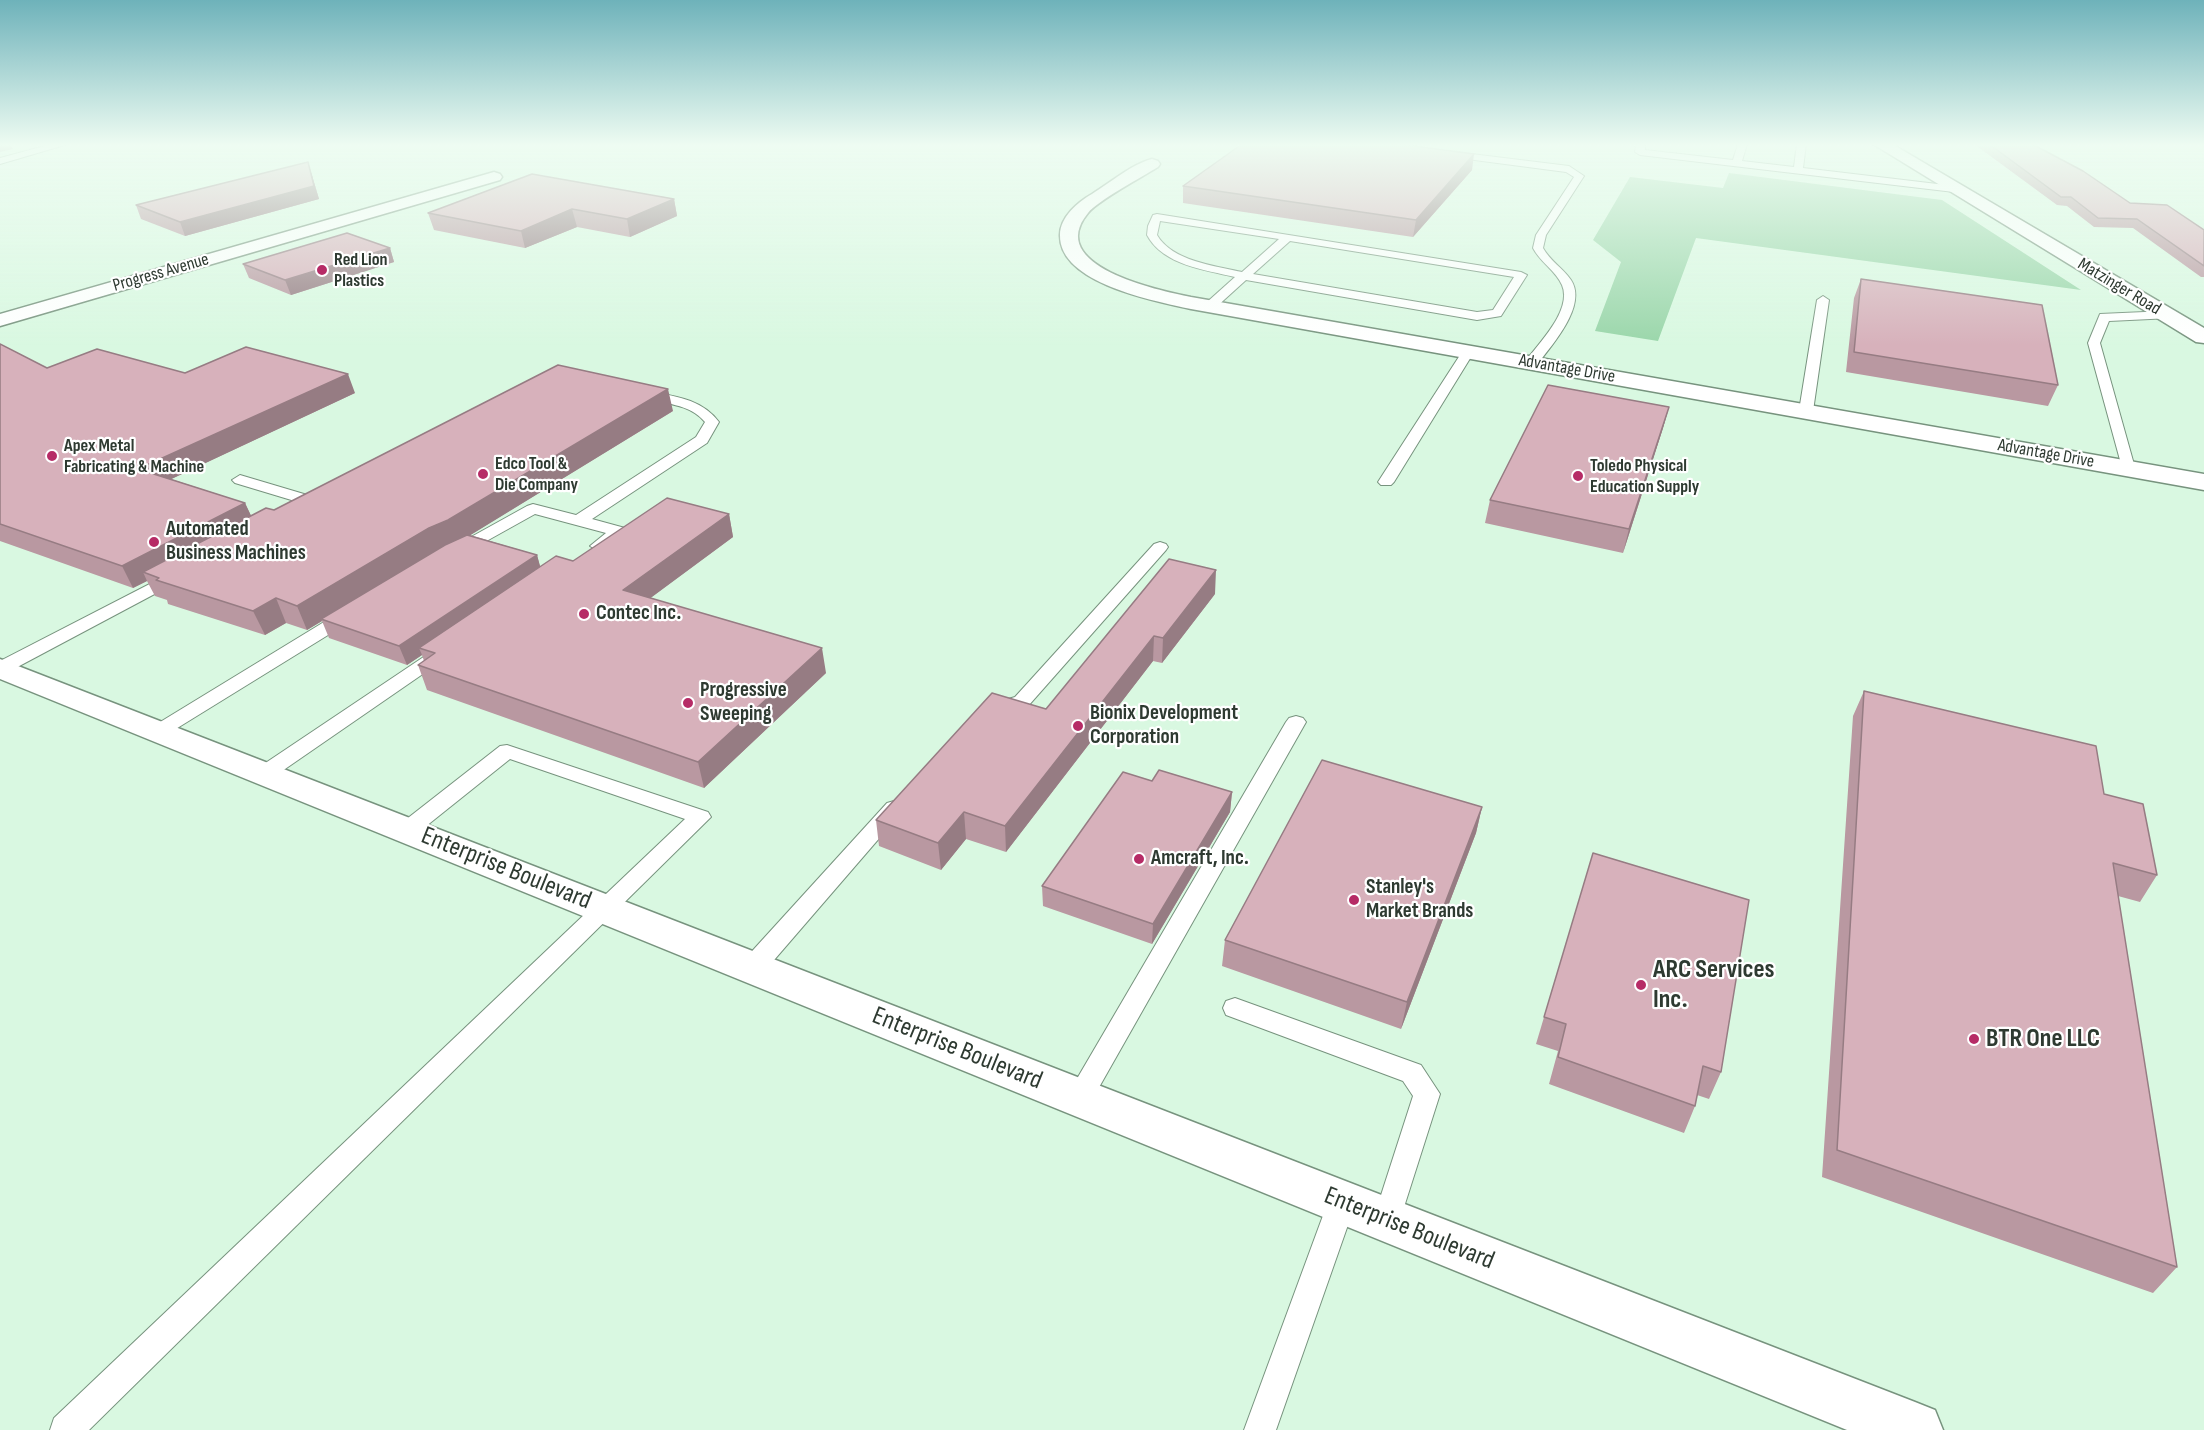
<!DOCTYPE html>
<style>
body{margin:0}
canvas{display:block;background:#d9f8e1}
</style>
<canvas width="2204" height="1430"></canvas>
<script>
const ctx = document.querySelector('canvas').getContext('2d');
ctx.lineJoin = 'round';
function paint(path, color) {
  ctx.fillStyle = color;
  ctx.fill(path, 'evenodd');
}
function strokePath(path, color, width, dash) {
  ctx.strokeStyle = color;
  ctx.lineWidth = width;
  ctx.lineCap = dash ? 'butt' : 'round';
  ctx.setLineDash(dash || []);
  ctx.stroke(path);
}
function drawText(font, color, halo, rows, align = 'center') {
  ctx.font = font + ' "Sofia Sans Condensed",sans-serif';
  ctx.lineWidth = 4.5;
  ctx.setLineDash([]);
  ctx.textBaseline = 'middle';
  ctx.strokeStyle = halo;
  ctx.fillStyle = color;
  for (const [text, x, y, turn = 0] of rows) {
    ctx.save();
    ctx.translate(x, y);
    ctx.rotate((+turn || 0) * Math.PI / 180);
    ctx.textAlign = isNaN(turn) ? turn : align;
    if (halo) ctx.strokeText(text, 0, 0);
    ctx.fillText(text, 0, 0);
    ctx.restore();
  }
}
paint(new Path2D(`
 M 1729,173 L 1942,200 L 2081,290 L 1696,238 L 1658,341 L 1595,331 L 1621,262 L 1593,240 L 1630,177 L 1723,188 Z`), '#9ad6aa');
const service = new Path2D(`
 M 52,144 L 68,144 L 0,164 L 0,158 Z
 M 1636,144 L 1645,144 L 1645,150 L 1733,160 L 1738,144 L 1747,144 L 1742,161 L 1794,167 L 1797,144 L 1806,144 L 1803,168 L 1954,186 L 1959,189 L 1954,192 L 1640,155 L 1635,152 Z
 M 1447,151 L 1569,166 L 1584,176 L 1546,235 L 1543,248 C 1550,261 1563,268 1571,280 C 1588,306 1551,346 1536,366 L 1526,366 L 1524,363 C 1538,344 1573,310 1562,285 C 1556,271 1540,262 1533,248 L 1536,235 L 1574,177 L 1566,172 L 1444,156 L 1444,152 Z
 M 1157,214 L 1521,272 L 1527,275 L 1501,316 L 1477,320 L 1246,280 L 1214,309 L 1206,309 L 1206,303 L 1235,277 C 1205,270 1163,265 1147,235 L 1148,226 L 1153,215 ZM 1160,221 L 1279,239 L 1242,272 C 1215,266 1172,261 1157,235 ZM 1290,241 L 1514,277 L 1493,310 L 1477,312 L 1253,274 Z
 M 1823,296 L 1829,300 L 1813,411 L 1806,415 L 1799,411 L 1817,300 Z
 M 2167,311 L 2171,312 L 2171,318 L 2109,321 L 2100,343 L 2135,468 L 2133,471 L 2123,471 L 2088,343 L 2100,314 Z
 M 1468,348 L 1474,352 L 1394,482 L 1391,485 L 1381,485 L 1378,482 L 1462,352 Z
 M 646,391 C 673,396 701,398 719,422 L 707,443 L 592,519 L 625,528 L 627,531 L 625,534 L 604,549 L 598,551 L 590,546 L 606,533 L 535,514 L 465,553 L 453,553 L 451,550 L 453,547 L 527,506 L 533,504 L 576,515 L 696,437 L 705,422 C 689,403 664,404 641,398 L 639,395 L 641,392 Z
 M 240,475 L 314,497 L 324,494 L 329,496 L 332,499 C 327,505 316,507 308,505 L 235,483 L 232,480 Z
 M 1160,542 L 1166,544 L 1168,547 L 1166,550 L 1029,705 L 995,715 L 988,713 L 985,709 L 988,705 L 1015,697 L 1154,544 Z
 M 173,572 L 179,573 L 181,577 L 179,581 L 8,672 L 0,673 L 0,661 Z
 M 348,610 L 354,611 L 357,615 L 354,619 L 166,735 L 159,737 L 152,735 L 149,731 L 152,727 L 342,611 Z
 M 440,648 L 446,650 L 449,654 L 446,658 L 272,778 L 265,780 L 258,778 L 255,773 L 258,768 L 434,650 Z
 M 1296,716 L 1303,718 L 1306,722 L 1089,1105 L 1080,1108 L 1071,1105 L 1067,1097 L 1071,1089 L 1286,722 L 1289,718 Z
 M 507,745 L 708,812 L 711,817 L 89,1430 L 50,1430 L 54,1418 L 685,819 L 510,759 L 415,835 L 407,837 L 399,835 L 396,830 L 399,825 L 500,746 Z
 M 894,801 L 901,803 L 905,808 L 901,813 L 762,974 L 753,976 L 744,974 L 741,967 L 744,960 L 887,803 Z
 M 1235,998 L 1421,1065 L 1440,1094 L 1397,1229 L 1387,1233 L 1377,1229 L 1373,1220 L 1413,1096 L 1403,1081 L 1226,1015 L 1223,1008 L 1226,1001 Z
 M 1342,1189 L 1352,1193 L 1356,1202 L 1276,1430 L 1244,1430 L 1328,1202 L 1332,1193 Z`);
const minor = new Path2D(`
 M 1152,159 L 1158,161 L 1160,164 L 1158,167 C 1142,177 1097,201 1088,213 C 1044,266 1157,290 1191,297 L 2204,474 L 2204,490 L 1191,309 C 1154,301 1059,283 1060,235 C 1060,217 1078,202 1092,194 C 1110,183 1132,164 1152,159 Z
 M 494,172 L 500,174 L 502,177 L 500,180 L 0,326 L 0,314 Z`);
const tertiary = new Path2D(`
 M 1873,144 L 1892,144 L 2204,328 L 2204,343 L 2196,342 Z
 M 0,659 L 1915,1402 L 1935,1410 L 1943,1430 L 1847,1430 L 0,679 Z`);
strokePath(service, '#77937e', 2);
strokePath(minor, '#77937e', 3);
strokePath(tertiary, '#77937e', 3);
paint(service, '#fff');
paint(minor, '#fff');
paint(tertiary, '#fff');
paint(new Path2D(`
 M 1974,144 L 2032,144 L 2130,203 L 2204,230 L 2204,277 L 2201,277 L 2133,228 L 2094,227 L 2067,206 L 2057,205 Z
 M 308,162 L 319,199 L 185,236 L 141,219 L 136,205 Z
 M 1472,170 L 1413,237 L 1183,203 L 1183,186 Z
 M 674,199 L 677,216 L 630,237 L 577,227 L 525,248 L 434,230 L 428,213 Z
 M 390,248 L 394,262 L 291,295 L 249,278 L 243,264 Z
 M 1861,279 L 2058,385 L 2048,406 L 1846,372 L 1854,298 Z
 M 0,344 L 47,368 L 185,373 L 355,393 L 171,479 L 245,503 L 251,516 L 673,411 L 470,535 L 537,555 L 540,567 L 573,561 L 729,514 L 733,537 L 650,598 L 826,673 L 704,788 L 427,690 L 418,665 L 424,661 L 422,655 L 407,665 L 329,638 L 322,621 L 307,630 L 286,623 L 265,635 L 168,604 L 167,600 L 155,596 L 147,581 L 133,588 L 0,541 Z
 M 1669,407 L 1663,428 L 1623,553 L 1485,523 L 1490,500 Z
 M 1215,594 L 1162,663 L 1153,661 L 1006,852 L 966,839 L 941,870 L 879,846 L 876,820 L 1046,709 Z
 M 1864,691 L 2157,875 L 2140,902 L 2118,896 L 2177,1267 L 2153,1293 L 1822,1177 L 1853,716 Z
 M 1152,781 L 1232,792 L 1230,812 L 1152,944 L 1043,906 L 1042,886 Z
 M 1482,807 L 1476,833 L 1401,1029 L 1222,966 L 1225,940 Z
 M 1593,853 L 1721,1072 L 1709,1099 L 1697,1095 L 1695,1106 L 1684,1133 L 1549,1084 L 1558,1051 L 1536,1044 Z`), '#b998a1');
paint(new Path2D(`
 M 0,144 L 10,144 L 13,149 L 0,152 Z
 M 1474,154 L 1472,170 L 1413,237 L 1416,220 Z
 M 308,162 L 319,199 L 185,236 L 180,222 Z
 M 674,199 L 677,216 L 630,237 L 627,219 Z
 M 572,209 L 577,227 L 525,248 L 521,231 Z
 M 390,248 L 394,262 L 291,295 L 285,280 Z
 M 348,374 L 355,393 L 148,490 L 138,469 Z
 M 668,389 L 673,411 L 456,544 L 321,619 L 322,621 L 307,630 L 297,606 L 429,528 Z
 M 1669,407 L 1663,428 L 1623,553 L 1629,529 Z
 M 245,503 L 255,524 L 143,572 L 147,581 L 133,588 L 122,566 Z
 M 729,514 L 733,537 L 629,614 L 623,590 Z
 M 537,555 L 542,573 L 419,648 L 422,655 L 407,665 L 399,646 Z
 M 1216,570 L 1215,594 L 1162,663 L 1163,638 Z
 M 276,598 L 286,623 L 265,635 L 253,611 Z
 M 1154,636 L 1153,661 L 1006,852 L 1005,826 Z
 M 822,648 L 826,673 L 704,788 L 698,762 Z
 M 1232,792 L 1230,812 L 1152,944 L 1153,924 Z
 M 1482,807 L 1476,833 L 1401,1029 L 1407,1002 Z
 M 964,812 L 966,839 L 941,870 L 938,843 Z`), '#967c83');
const building = new Path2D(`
 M 1242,144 L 1399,144 L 1474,154 L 1416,220 L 1183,186 Z
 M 1989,144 L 2032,144 L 2083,171 L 2130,203 L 2167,205 L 2204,230 L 2204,266 L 2137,219 L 2098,218 L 2071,197 L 2061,197 Z
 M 308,162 L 314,186 L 180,222 L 136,205 Z
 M 532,174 L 674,199 L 627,219 L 572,209 L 521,231 L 428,213 Z
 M 347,233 L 390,248 L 285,280 L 243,264 Z
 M 1861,279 L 2042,305 L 2058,385 L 1854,352 Z
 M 0,344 L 47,368 L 97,349 L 185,373 L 246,347 L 348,374 L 138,469 L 245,503 L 122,566 L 0,524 Z
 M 558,365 L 668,389 L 448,520 L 429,528 L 297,606 L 276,598 L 253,611 L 156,580 L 159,578 L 143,572 L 266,508 L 274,510 Z
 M 1548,385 L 1669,407 L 1629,529 L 1490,500 Z
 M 667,498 L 729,514 L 623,590 L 822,648 L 698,762 L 418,665 L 435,653 L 419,648 L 556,556 L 573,561 Z
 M 467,535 L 537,555 L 399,646 L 321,619 L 445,545 Z
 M 1169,559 L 1216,570 L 1163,638 L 1154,636 L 1005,826 L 964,812 L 938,843 L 876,820 L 992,693 L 1046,709 Z
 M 1864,691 L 2096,746 L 2104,794 L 2143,804 L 2157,875 L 2113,863 L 2177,1267 L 1837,1150 Z
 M 1322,760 L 1482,807 L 1407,1002 L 1225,940 Z
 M 1159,770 L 1232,792 L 1153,924 L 1042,886 L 1123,772 L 1152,781 Z
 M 1593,853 L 1749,900 L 1721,1072 L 1703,1066 L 1695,1106 L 1558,1057 L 1566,1024 L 1544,1017 Z`);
paint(building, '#d7b1bb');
strokePath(building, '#967c83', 1.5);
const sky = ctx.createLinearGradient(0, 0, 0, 345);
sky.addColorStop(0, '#6eb2ba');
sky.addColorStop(0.42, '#eefcf2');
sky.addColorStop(1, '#eefcf200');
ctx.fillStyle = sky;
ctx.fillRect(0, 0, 2204, 345);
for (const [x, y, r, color] of [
 [322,270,6,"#b62b66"],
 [52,456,6,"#b62b66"],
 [483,474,6,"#b62b66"],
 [1578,476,6,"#b62b66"],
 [154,542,6,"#b62b66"],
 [584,614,6,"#b62b66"],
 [688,703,6,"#b62b66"],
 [1078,726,6,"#b62b66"],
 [1139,859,6,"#b62b66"],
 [1354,900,6,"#b62b66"],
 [1641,985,6,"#b62b66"],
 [1974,1039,6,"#b62b66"]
]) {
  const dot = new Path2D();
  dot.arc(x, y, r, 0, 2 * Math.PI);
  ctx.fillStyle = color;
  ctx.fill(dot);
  strokePath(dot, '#fff', 2);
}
drawText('bold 18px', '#2e3a31', '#fff', [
 ["Red Lion",334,260],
 ["Plastics",334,281],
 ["Apex Metal",64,446],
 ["Fabricating & Machine",64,467],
 ["Edco Tool &",495,464],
 ["Die Company",495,485],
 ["Toledo Physical",1590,466],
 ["Education Supply",1590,487]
], 'left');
drawText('18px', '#2e3a31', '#fff', [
 ["Progress Avenue",161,273,-16],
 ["Matzinger Road",2119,287,31],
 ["Advantage Drive",1567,369,10],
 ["Advantage Drive",2046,454,10]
]);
drawText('bold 21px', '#2e3a31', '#fff', [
 ["Automated",166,530],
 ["Business Machines",166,554],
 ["Contec Inc.",596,614],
 ["Progressive",700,691],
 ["Sweeping",700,715],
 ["Bionix Development",1090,714],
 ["Corporation",1090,738],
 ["Amcraft, Inc.",1151,859],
 ["Stanley's",1366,888],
 ["Market Brands",1366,912]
], 'left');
drawText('26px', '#2e3a31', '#fff', [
 ["Enterprise Boulevard",506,869,22],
 ["Enterprise Boulevard",957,1049,22],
 ["Enterprise Boulevard",1409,1229,22]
]);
drawText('bold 26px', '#2e3a31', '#fff', [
 ["ARC Services",1653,970],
 ["Inc.",1653,1000],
 ["BTR One LLC",1986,1039]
], 'left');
</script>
